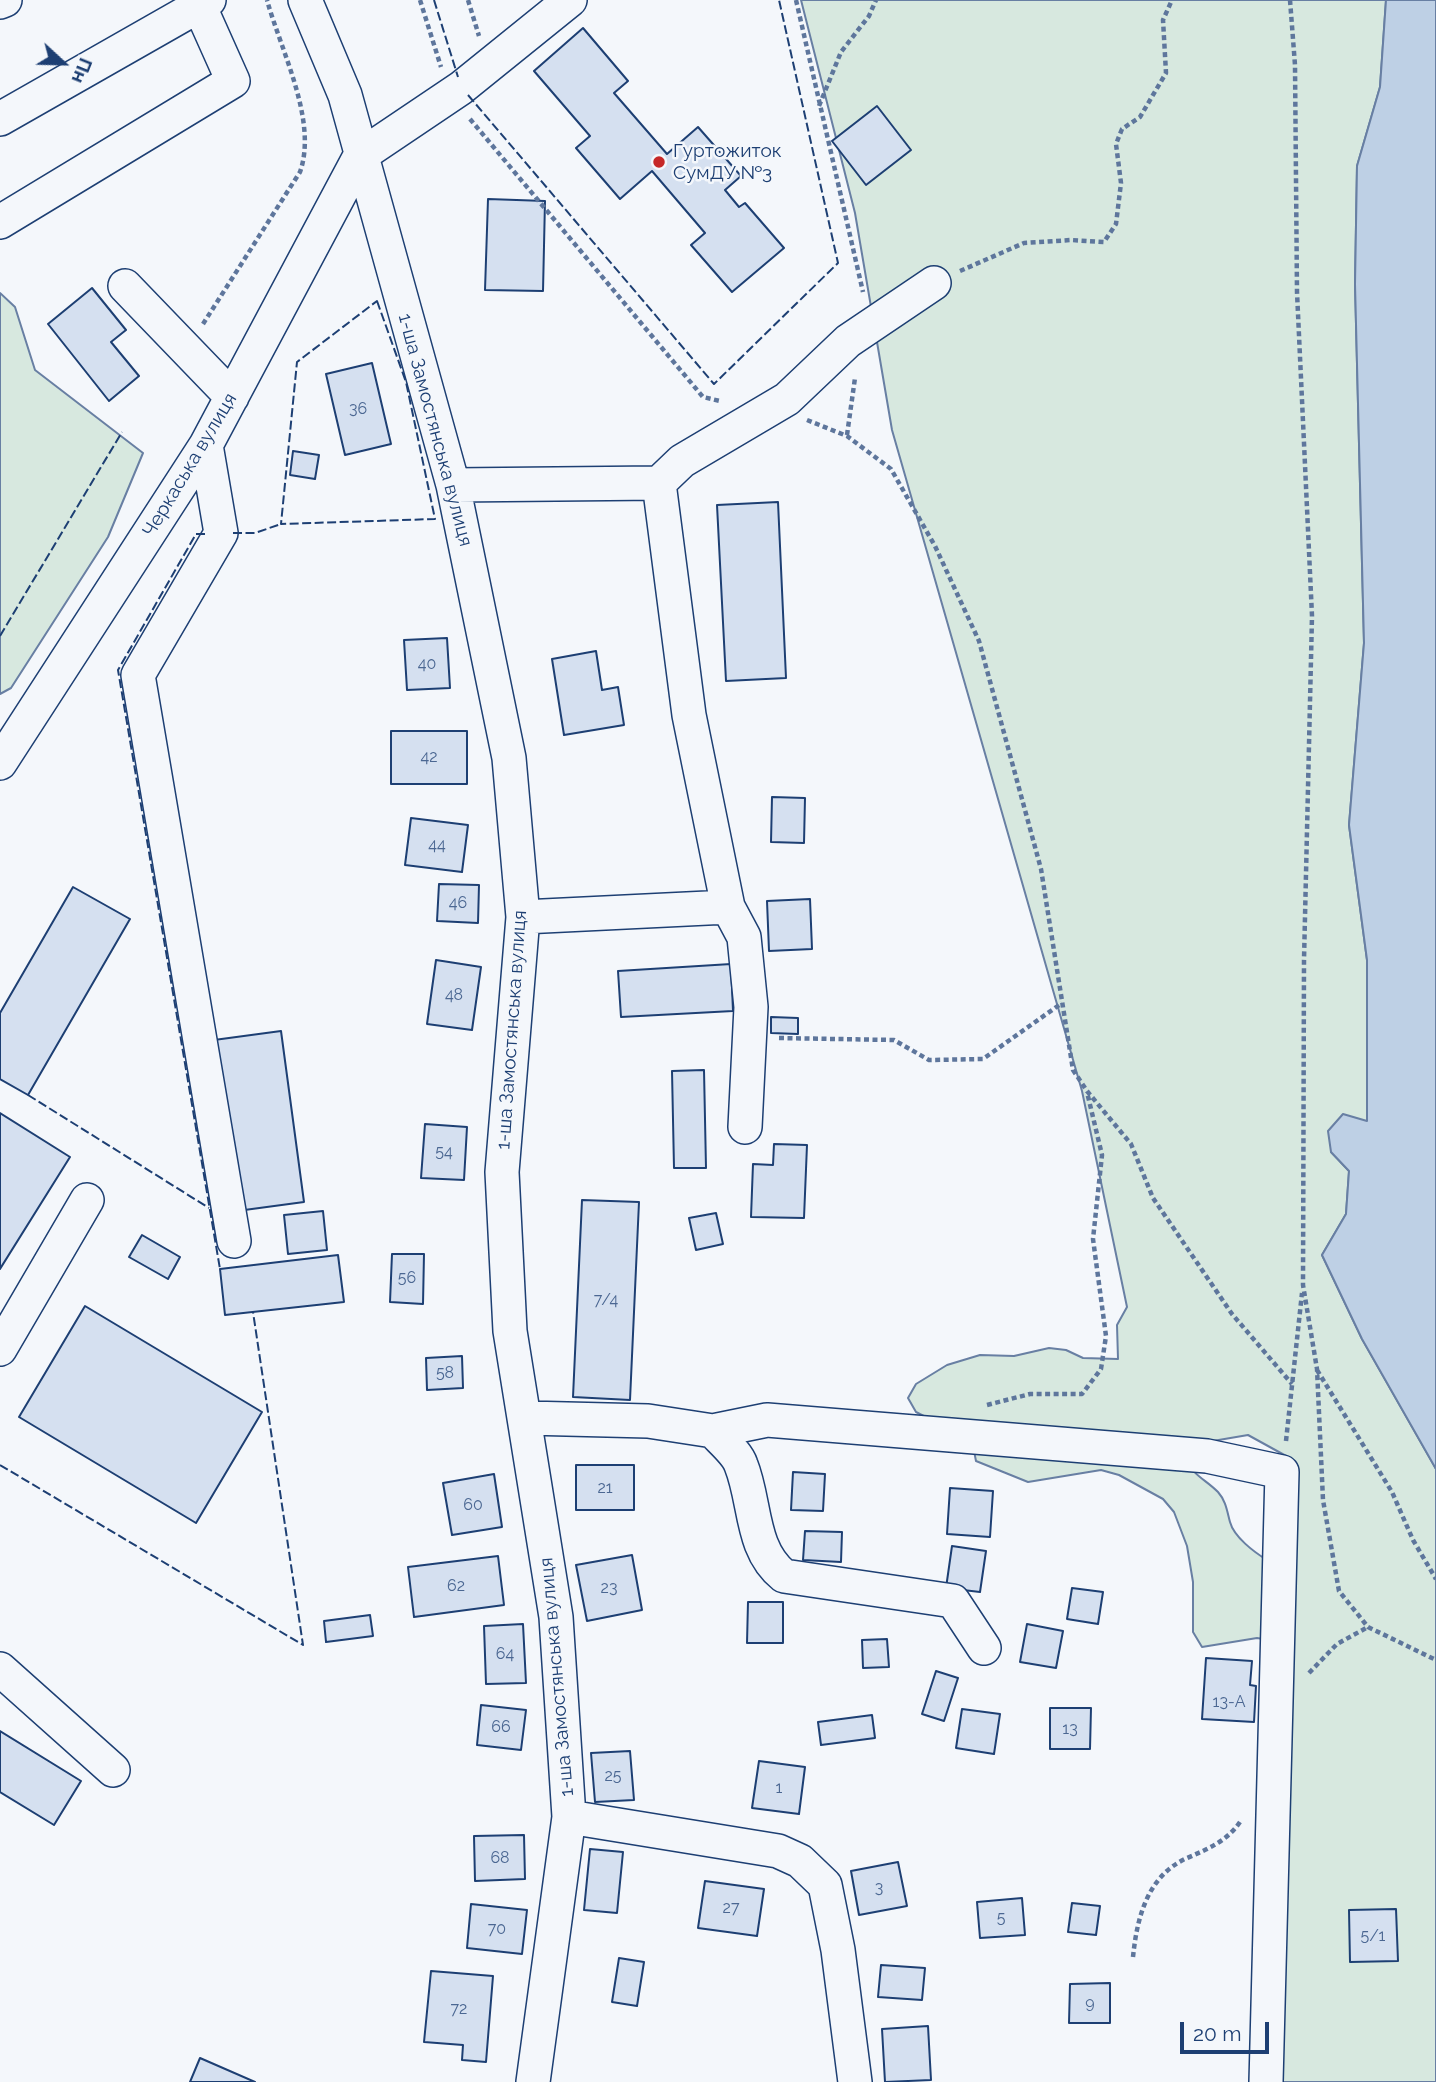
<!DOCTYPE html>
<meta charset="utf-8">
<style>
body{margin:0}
#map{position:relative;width:1436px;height:2082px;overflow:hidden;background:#f4f7fb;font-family:Raleway,sans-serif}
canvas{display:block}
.north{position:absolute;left:28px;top:28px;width:70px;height:70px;-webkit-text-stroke:5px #f4f7fb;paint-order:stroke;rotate:112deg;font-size:19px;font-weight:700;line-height:28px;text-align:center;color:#1d3f73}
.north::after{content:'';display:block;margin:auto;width:24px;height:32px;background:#1d3f73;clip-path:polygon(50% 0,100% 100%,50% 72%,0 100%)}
.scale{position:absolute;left:1180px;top:2022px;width:89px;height:32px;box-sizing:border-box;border:4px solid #1d3f73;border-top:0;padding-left:9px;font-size:21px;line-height:24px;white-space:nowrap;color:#1d3f73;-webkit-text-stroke:5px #f4f7fb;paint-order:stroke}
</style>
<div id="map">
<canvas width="1436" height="2082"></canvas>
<div class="north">Пн</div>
<div class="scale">20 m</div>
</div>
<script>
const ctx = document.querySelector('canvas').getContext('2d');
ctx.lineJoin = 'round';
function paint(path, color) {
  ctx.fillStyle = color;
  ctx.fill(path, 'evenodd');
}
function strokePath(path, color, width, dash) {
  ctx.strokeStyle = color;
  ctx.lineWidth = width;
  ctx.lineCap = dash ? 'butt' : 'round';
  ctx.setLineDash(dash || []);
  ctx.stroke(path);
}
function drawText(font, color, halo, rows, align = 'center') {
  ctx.font = font + ' Raleway,sans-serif';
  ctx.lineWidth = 5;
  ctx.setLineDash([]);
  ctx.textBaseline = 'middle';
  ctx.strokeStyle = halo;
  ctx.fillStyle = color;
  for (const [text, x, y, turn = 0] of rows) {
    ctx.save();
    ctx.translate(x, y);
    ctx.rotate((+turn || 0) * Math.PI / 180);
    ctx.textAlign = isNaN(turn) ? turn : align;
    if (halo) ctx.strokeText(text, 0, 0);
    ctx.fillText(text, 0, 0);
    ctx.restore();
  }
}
const green = new Path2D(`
 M 801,0 L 1386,0 L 1380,87 L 1357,166 L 1355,284 L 1364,643 L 1349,825 L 1367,960 L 1367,1122 L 1331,1152 L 1349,1171 L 1346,1214 L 1322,1255 L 1362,1339 L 1436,1469 L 1436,2082 L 1278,2082 L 1292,1644 L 1257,1638 L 1202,1647 L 1193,1632 L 1193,1582 L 1187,1546 L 1174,1512 L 1163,1499 L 1119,1475 L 1101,1470 L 1028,1482 L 976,1461 L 972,1441 L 916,1412 L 908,1398 L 916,1384 L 947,1365 L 980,1355 L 1014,1356 L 1049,1348 L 1066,1350 L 1083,1358 L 1118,1359 L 1117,1325 L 1127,1307 L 1082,1091 L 892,430 L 855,213 ZM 1248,1435 L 1288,1457 L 1267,1560 C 1254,1552 1234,1537 1230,1522 C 1227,1511 1226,1501 1218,1492 C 1204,1478 1194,1477 1185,1457 L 1201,1443 Z
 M 0,293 L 15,307 L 35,370 L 143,453 L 108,537 L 11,688 L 0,694 Z`);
paint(green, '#d7e8df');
strokePath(green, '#687fa3', 2);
const water = new Path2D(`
 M 1386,0 L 1436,0 L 1436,1469 L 1362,1339 L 1322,1255 L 1346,1214 L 1349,1171 L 1331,1152 L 1328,1131 L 1343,1114 L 1367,1121 L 1367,960 L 1349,825 L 1364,643 L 1355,284 L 1357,166 L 1380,87 Z`);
paint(water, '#bed0e5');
strokePath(water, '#687fa3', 2);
const building = new Path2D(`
 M 583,28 L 628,81 L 614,93 L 667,154 L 698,127 L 741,176 L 725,190 L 739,207 L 745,203 L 784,248 L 732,292 L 691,245 L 705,233 L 652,171 L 620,199 L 576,148 L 590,136 L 534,71 Z
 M 877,106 L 911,150 L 866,185 L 832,141 Z
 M 488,199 L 545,201 L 543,291 L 485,290 Z
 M 92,288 L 126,330 L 111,342 L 139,376 L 109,401 L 48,324 Z
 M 372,363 L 391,444 L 345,455 L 326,374 Z
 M 293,451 L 319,455 L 315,479 L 290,475 Z
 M 778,502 L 786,678 L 726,681 L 717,505 Z
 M 447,638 L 450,688 L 407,690 L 404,640 Z
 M 596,651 L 602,690 L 618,687 L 624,725 L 564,735 L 552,659 Z
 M 391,731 L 467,731 L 467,784 L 391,784 Z
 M 772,797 L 805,798 L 804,843 L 771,842 Z
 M 411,818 L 468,825 L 462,872 L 405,865 Z
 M 439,884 L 479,885 L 478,923 L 437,921 Z
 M 73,887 L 130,919 L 28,1095 L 0,1079 L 0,1013 Z
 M 810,899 L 812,949 L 769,951 L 767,901 Z
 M 436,960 L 481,967 L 472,1030 L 427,1024 Z
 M 731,964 L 733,1011 L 621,1017 L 618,971 Z
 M 771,1017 L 798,1018 L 798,1034 L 771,1033 Z
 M 281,1031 L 304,1202 L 237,1211 L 214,1040 Z
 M 704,1070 L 706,1168 L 674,1168 L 672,1071 Z
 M 0,1113 L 70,1157 L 0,1269 Z
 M 425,1124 L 467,1127 L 464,1180 L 421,1178 Z
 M 774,1144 L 807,1145 L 804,1218 L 751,1217 L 753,1164 L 773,1165 Z
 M 582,1200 L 639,1202 L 630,1400 L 573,1397 Z
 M 323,1211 L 327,1250 L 288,1254 L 284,1215 Z
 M 716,1213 L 723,1244 L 696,1250 L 689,1218 Z
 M 142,1235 L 180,1257 L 168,1279 L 129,1257 Z
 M 392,1254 L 424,1254 L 423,1304 L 390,1302 Z
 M 338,1255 L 344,1302 L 225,1315 L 220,1269 Z
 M 85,1306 L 262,1412 L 196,1523 L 19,1417 Z
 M 462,1356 L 463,1388 L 427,1390 L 426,1358 Z
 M 576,1465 L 634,1465 L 634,1510 L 576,1510 Z
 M 793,1472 L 825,1474 L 823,1511 L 791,1510 Z
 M 494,1474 L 502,1527 L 452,1535 L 443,1483 Z
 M 950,1488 L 993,1491 L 990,1537 L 947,1534 Z
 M 805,1531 L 842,1532 L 841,1562 L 803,1560 Z
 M 952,1546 L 986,1551 L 980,1592 L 946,1588 Z
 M 632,1555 L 642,1610 L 587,1621 L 576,1565 Z
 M 498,1556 L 504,1605 L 414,1617 L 408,1567 Z
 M 1072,1588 L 1103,1592 L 1098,1624 L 1067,1619 Z
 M 748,1602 L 783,1602 L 783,1643 L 747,1643 Z
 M 370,1615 L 373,1636 L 326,1642 L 324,1621 Z
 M 523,1624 L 526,1683 L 486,1684 L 484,1626 Z
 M 1027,1624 L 1063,1631 L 1056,1668 L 1020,1662 Z
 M 887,1639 L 889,1667 L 863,1668 L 862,1640 Z
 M 1206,1658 L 1252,1661 L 1250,1685 L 1256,1686 L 1254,1722 L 1202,1719 Z
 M 936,1671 L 958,1678 L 944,1721 L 922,1714 Z
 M 481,1705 L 526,1710 L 521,1750 L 477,1745 Z
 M 1050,1708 L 1091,1708 L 1090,1749 L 1050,1749 Z
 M 962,1709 L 1000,1714 L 994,1754 L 956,1748 Z
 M 872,1715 L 875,1738 L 821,1745 L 818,1722 Z
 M 0,1731 L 81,1781 L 54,1825 L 0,1792 Z
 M 630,1751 L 634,1800 L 595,1802 L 591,1753 Z
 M 759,1761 L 805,1767 L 799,1814 L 752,1808 Z
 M 524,1835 L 525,1879 L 475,1881 L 474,1836 Z
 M 590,1849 L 623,1852 L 617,1913 L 584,1910 Z
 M 898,1862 L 907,1906 L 859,1915 L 851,1871 Z
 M 705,1881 L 764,1889 L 757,1936 L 698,1928 Z
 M 1022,1898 L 1025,1935 L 980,1938 L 977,1902 Z
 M 1072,1903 L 1100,1906 L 1096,1935 L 1068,1932 Z
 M 471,1904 L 527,1910 L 522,1954 L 467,1948 Z
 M 1396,1909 L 1398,1961 L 1350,1962 L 1349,1910 Z
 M 619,1958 L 644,1962 L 637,2006 L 612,2002 Z
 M 881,1965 L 925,1968 L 922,2000 L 878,1997 Z
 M 431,1971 L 493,1976 L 486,2062 L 462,2060 L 463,2045 L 424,2042 Z
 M 1110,1983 L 1110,2023 L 1069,2023 L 1070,1984 Z
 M 928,2026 L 931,2080 L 885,2082 L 882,2029 Z
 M 200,2058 L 255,2082 L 190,2082 Z`);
paint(building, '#d5e0f0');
strokePath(building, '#1d3f73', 2);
const minor = new Path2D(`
 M 305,0 L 345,95 L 453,485 L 509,758 L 523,917 L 502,1172 L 510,1331 L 556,1617 L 569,1817 L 533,2082
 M 0,2 L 5,0
 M 0,119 L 209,0
 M 0,222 L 233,81 L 199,5
 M 125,286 L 232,397
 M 206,445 L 221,533 L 138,675 L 234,1241
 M 659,483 L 689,715 L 728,907
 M 453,485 L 659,483 L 682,461 L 787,399 L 848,341 L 934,283
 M 0,763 L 206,445 L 360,156 L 461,88 L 570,0
 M 523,917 L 728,907 L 744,937 L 751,1007 L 745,1127
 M 0,1349 L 87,1200
 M 526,1418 L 648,1421 L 713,1431 L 767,1420 L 1207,1456 L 1282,1472 L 1266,2082
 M 713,1431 C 722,1441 737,1453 741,1465 C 756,1502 750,1549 784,1576 L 953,1601 L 984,1648
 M 0,1669 L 113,1770
 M 569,1817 L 778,1851 L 800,1861 L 825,1885 L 838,1950 L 855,2082`);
strokePath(minor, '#1d3f73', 36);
strokePath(new Path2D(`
 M 420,0 L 441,67
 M 468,0 L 479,36
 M 796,0 L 863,292
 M 1290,0 L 1295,65 L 1297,292 L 1312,616 L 1304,960 L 1303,1285 L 1317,1369 L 1323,1500 L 1339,1591 L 1368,1627 L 1436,1660
 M 819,106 L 841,52 L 869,16 L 876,0
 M 470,119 L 703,397 L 720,401
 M 960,271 L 1024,243 L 1071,240 L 1104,242 L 1116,224 L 1121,183 L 1116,144 L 1122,129 L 1140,117 L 1166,73 L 1163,20 L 1172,0
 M 203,324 L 300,172 C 318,121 281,51 267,0
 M 807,420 L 847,436 L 891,469 L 935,546 L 979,641 L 1041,869 L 1073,1070 L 1087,1091 L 1131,1144 L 1153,1198 L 1232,1314 L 1292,1384
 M 847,435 L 855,378
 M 779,1038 L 894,1040 L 929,1060 L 983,1059 L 1062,1003
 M 1317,1370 L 1392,1492 L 1413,1540 L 1436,1579
 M 987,1405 L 1030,1394 L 1082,1394 L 1101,1369 L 1106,1336 L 1093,1239 L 1102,1155 L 1087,1092
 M 1286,1441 L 1302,1293
 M 1309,1673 L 1337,1644 L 1368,1627
 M 1133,1957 C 1137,1918 1147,1876 1187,1858 C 1208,1849 1227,1841 1240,1822`), '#5e769c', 4.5, [5, 3.5]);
strokePath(minor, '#f4f7fb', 33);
strokePath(new Path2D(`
 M 434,0 L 458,77
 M 468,95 L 714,384 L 838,263 L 779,0
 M 377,301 L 406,382 L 435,519 L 281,524 L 297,362 Z
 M 233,533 L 255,533 L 281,524
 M 205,534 L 196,534 L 118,670 L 220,1269
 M 0,636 L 122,432
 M 28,1095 L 209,1208
 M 0,1465 L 303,1645 L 253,1312`), '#1d3f73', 2, [9, 3.5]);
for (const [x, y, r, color] of [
 [659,162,7,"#c62828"]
]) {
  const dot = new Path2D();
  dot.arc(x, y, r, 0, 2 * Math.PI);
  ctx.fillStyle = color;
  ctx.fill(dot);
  strokePath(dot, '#f4f7fb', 2.5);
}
drawText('16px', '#4b6792', null, [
 ["36",358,409],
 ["40",427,664],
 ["42",429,757],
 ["44",437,845],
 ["46",458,903],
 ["48",454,995],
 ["54",444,1152],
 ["56",407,1278],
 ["7/4",606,1300],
 ["58",445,1373],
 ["21",605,1488],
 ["60",473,1505],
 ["62",456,1586],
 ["23",609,1588],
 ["64",505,1654],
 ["13-А",1229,1702],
 ["66",501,1727],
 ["13",1070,1729],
 ["25",613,1776],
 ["1",779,1788],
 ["68",500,1858],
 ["3",879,1888],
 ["27",731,1908],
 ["5",1001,1918],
 ["70",497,1929],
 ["5/1",1373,1936],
 ["9",1090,2003],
 ["72",459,2009]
]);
drawText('19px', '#1d3f73', '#f4f7fb', [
 ["Гуртожиток",673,151],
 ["СумДУ №3",673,173]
], 'left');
drawText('19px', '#1d3f73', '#f4f7fb', [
 ["1-ша Замостянська вулиця",435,430,75],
 ["Черкаська вулиця",190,465,-59],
 ["1-ша Замостянська вулиця",512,1030,-86],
 ["1-ша Замостянська вулиця",557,1677,-95]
]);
</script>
